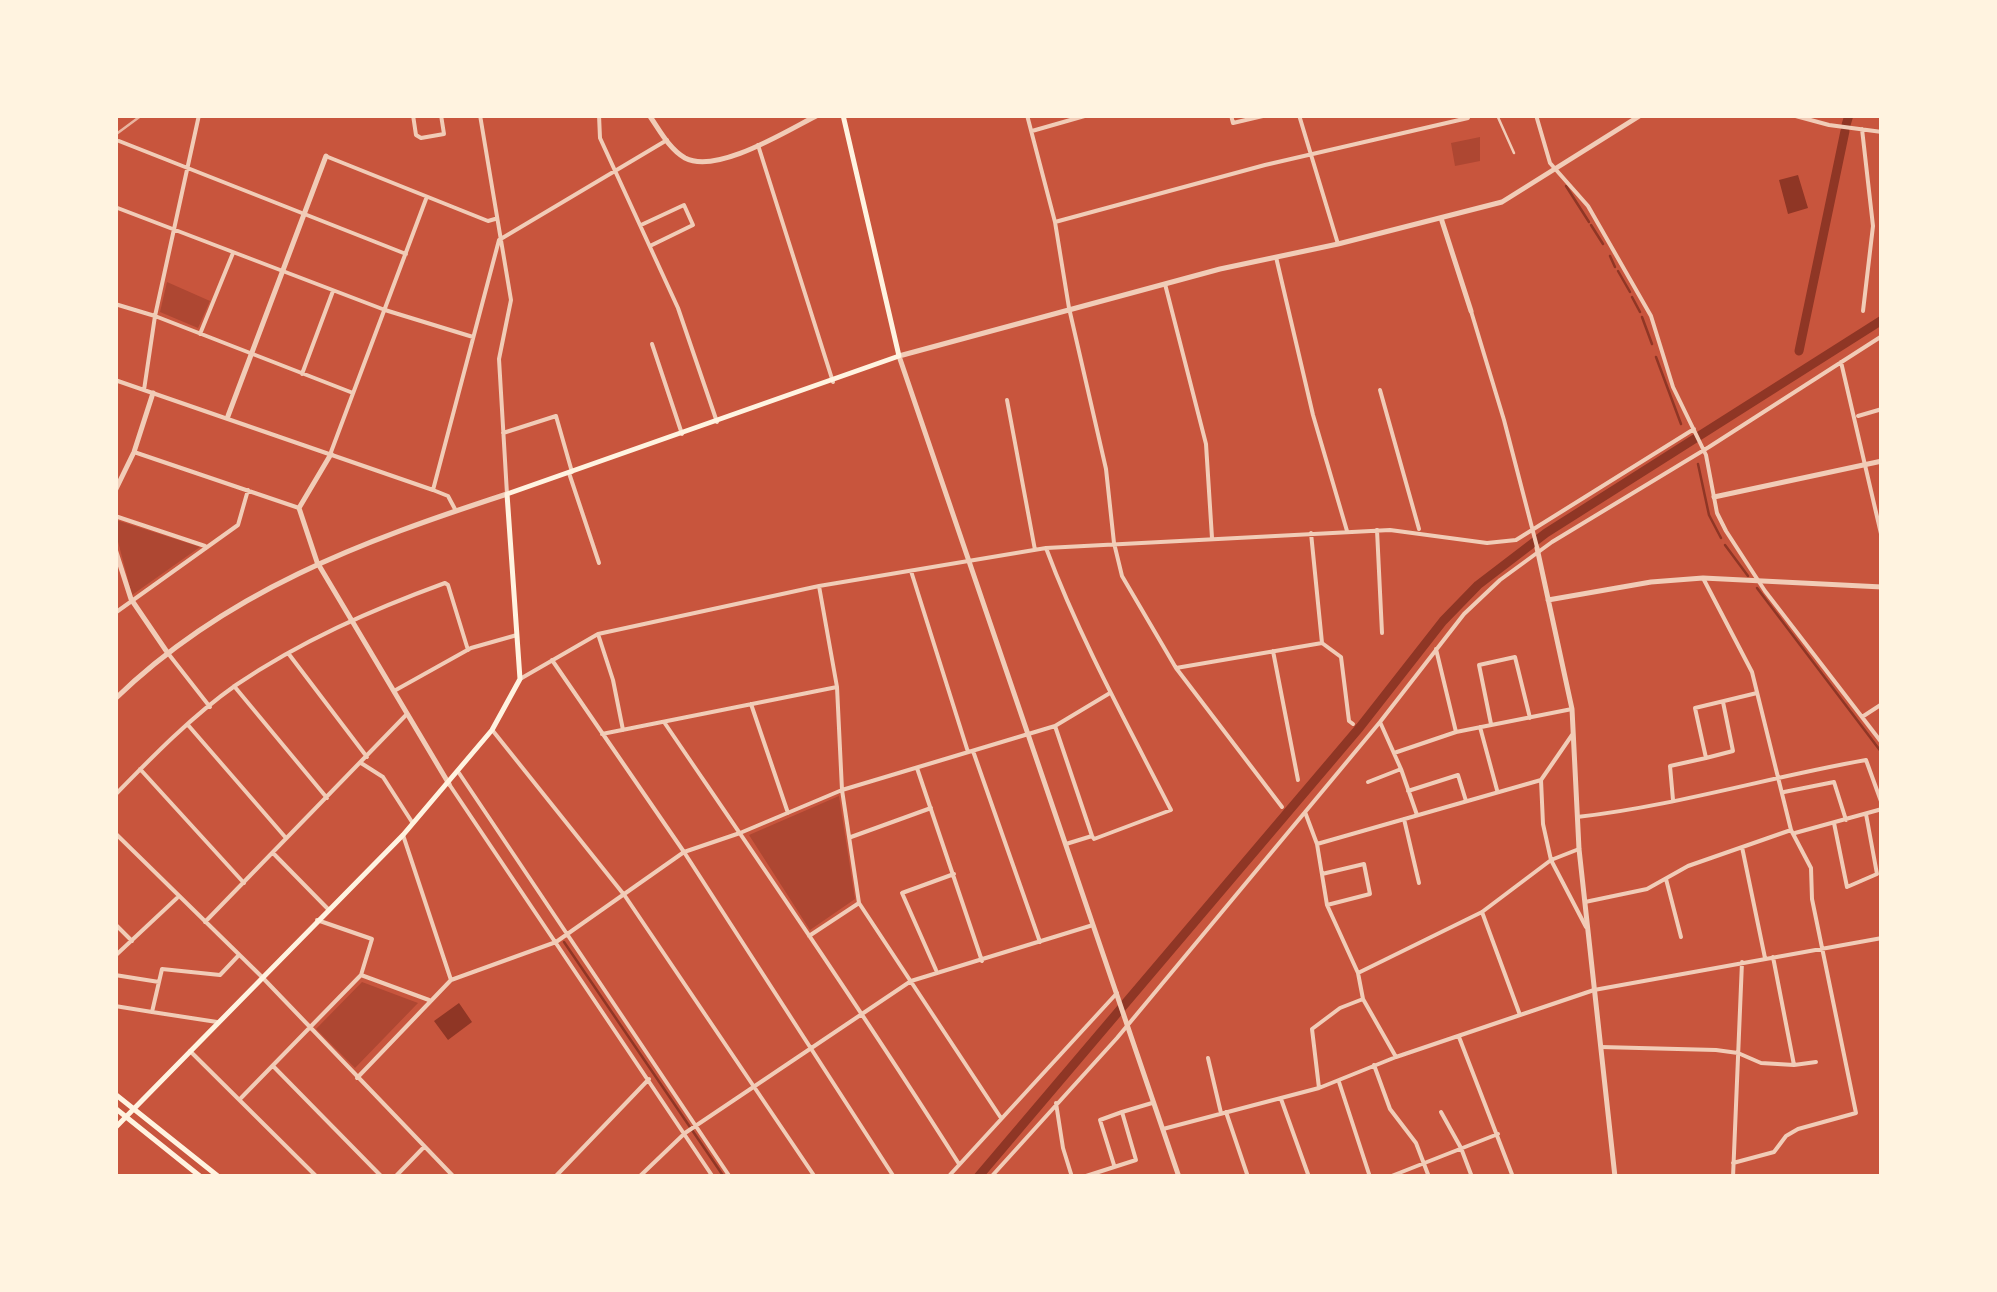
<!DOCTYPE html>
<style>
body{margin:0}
#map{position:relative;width:1997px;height:1292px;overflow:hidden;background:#c8553d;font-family:Helvetica,sans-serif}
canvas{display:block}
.frame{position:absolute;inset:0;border:118px solid #fff3e0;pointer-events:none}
</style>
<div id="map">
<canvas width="1997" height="1292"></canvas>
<div class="frame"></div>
</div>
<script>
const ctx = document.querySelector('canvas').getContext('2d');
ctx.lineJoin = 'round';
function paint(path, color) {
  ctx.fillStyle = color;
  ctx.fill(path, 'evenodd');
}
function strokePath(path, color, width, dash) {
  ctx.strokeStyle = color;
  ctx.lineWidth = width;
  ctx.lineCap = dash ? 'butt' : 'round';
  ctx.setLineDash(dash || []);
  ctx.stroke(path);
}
paint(new Path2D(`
 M 1480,137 L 1480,161 L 1455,166 L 1451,143 Z
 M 167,282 L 210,301 L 198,328 L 160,312 Z
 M 116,520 L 200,547 L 132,595 L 115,530 Z
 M 839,796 L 855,899 L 810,930 L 749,835 Z
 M 362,982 L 418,1003 L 355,1068 L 316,1029 Z`), '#ae4732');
paint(new Path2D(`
 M 1798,175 L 1808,208 L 1788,214 L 1779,180 Z
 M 459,1003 L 472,1022 L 448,1040 L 434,1021 Z`), '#8f3625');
strokePath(new Path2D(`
 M 1566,186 L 1589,222
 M 1591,225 L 1603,244
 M 1610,256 L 1615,267
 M 1618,271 L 1630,292
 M 1632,297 L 1640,312
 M 1642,317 L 1652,344
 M 1656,357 L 1681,424
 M 1698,464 L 1709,515 L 1721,538
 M 1725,545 L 1748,576
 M 1757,588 L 1882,753
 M 564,942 L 724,1177`), '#8f3625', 2.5);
strokePath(new Path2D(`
 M 1846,125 L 1849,115
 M 1799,351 L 1845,131
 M 978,1177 L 1360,727 L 1443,621 L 1478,585 L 1546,533 L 1882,320`), '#8f3625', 9);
strokePath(new Path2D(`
 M 1497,115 L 1514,153`), '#f1ccb7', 2.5);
strokePath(new Path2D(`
 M 413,115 L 416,135 L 421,138 L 444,134 L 441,115
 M 480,115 L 511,300 L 499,359 L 507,494
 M 599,115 L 600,138 L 678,308 L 717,422
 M 1027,115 L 1055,222 L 1069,308 L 1106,469 L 1114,543 L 1122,576 L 1176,668 L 1282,807
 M 1231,115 L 1233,123 L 1267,115
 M 1299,115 L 1338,244
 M 1536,115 L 1550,163 L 1588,206 L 1651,316 L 1673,387 L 1706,455 L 1717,513 L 1726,531 L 1765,591 L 1882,743
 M 1792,115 L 1829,125 L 1882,132
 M 1862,129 L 1873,226 L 1863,311
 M 1032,131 L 1088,115
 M 119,141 L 406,254
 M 758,145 L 833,382
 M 328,157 L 488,221 L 495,219
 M 115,207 L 385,310 L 473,337
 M 1055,222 L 1265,165 L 1468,118 L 1467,115
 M 641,225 L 684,205 L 693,225 L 652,245
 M 1276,257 L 1313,415 L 1347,531
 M 1165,284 L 1206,444 L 1212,538
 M 115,304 L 155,316 L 353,393
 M 1471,311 L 1504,420 L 1537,547
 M 200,334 L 233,253
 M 652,344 L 682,434
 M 1841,362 L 1882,538
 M 302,374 L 333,291
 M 115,380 L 433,490 L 448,496 L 456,511
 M 144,390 L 155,316 L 199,115
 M 1380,390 L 1419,529
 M 1007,400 L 1035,550
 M 1858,416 L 1882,409
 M 503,433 L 556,416 L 572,472
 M 134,452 L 299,508
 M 331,452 L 426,199
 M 569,473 L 599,563
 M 433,490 L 499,240 L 667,140
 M 115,516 L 205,546
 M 1377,530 L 1382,633
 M 1311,533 L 1322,643 L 1341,657 L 1349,721 L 1353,724
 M 1046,548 C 1080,639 1127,724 1171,810 L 1094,839 L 1092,836
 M 911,571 L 968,752
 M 1703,578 L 1752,672 L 1791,830 L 1811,868 L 1812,899 L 1856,1113 L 1798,1129 L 1786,1136 L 1774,1152 L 1733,1163
 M 819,586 L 837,687 L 842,790 L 859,903 L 1001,1118
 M 115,613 L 238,525 L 248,490
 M 598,634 L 613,680 L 623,730
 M 1436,649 L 1456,732
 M 1273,651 L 1298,780
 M 167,652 L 210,707
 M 288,653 L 367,757
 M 552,660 L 684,852 L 894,1177
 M 1176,668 L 1322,643
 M 520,679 L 598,634 L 819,586 L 1046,548 L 1390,530 L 1487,543 L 1516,540 L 1694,429
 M 234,686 L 327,798
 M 394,691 L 471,648 L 517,635
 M 751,704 L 788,813
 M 1862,717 L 1882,704
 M 664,722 C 764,869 864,1014 959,1164
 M 1380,722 L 1401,769 L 1417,815
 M 1491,724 L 1479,665 L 1515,657 L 1530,718
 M 188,725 L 286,838
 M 1055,726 L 1092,836 L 1066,844
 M 1480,727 L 1497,790
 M 493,731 L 625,896 L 815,1177
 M 602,734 L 837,687
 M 1572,735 L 1541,780 L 1543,824 L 1551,860 L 1586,927
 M 973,751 L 1040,942
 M 1394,753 L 1456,732 L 1572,709
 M 1706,758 L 1733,751 L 1723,702
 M 361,763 L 383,777 L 412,822
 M 917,768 L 982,961
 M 140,769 L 244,883
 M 459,773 L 730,1177
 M 1368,782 L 1401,769
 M 449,784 L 713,1177
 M 1408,791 L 1458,775 L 1466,801
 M 1784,792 L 1834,782 L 1846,820
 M 115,795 C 153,756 192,716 236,685 C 301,641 371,610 445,583 L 448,585 L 468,650
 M 1673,800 L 1670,766 L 1706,758 L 1695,708 L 1757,693
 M 1305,812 L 1317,844 L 1327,905 L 1358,973 L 1363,999 L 1396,1057
 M 1577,817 C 1675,806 1769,777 1866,760 L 1882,804
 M 1404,819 L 1419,883
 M 1834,823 L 1847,887 L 1877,874 L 1866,814
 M 115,833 L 261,976 L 454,1177
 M 1795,833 L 1882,809
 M 403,835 L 451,980
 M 851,837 L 931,808
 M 1317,844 L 1541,780
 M 1742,847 L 1765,958
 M 273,853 L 328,909
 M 1322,874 L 1364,864 L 1370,894 L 1327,905
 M 1666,879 L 1681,937
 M 1585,902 L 1647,889 L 1688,866 L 1791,830
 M 1482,912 L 1520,1015
 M 317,920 L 372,939 L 361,975
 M 205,922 L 407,714
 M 115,924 L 132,941
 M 809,936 L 859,903
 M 115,956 L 177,898
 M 1773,957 L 1794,1065 L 1816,1062
 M 936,970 L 902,893 L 954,874
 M 1358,973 L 1482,912 L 1551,860 L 1579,849
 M 115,975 L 159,982
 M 115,1006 L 152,1012 L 162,969 L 220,975 L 238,956
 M 152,1012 L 217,1022
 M 1459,1037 L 1513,1177
 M 1601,1047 L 1716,1050 L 1738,1053 L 1761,1063 L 1794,1065
 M 190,1051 L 317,1177
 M 1208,1058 L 1221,1113
 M 1374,1065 L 1390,1109 L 1416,1143 L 1429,1177
 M 273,1066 L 382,1177
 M 357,1078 L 451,980 L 556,942 L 684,852 L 740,833 L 842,790 L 1055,726 L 1110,693
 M 1339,1082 L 1370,1177
 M 1319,1088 L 1312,1029 L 1340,1008 L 1363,999
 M 241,1098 L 361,975 L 429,1000
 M 1281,1099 L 1309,1177
 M 1056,1103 L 1063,1148 L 1072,1177
 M 1226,1112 L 1248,1177
 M 1441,1112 L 1461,1148 L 1472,1177
 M 1163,1129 L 1319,1088 L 1396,1057 L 1594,990 L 1882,938
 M 1114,1165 L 1100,1120 L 1122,1112
 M 395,1177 L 424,1147
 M 555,1177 L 649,1079
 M 639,1177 L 685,1133 L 911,981 L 1093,925
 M 948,1177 L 1117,993
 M 991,1177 L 1117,1038 L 1380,722 L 1464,614 L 1500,580 L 1552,542 L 1709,447 L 1882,336
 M 1083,1177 L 1136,1160 L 1122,1112 L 1152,1103
 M 1389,1177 L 1498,1134
 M 1733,1177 L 1742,962`), '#f1ccb7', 4);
strokePath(new Path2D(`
 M 649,115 C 659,129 669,149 685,158 C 717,175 788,130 818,115
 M 1441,218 L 1471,311
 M 228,416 L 326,156
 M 331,454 L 299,508 L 317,562 L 449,784
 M 115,491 L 134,452 L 153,393
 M 1714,497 L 1882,461
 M 1537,548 L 1572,709 L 1579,849 L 1615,1177
 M 115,549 L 131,599 L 167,652
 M 1548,600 L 1651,582 L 1703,578 L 1882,587
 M 115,699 C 226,591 363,541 507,494
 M 1179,1177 L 899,356 L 1220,269 L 1338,244 L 1502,202 L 1641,115`), '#f1ccb7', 5);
strokePath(new Path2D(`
 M 115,1128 L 403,835 L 492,730 L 520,679 L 507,494 L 899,356 L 843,115`), '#fff3e0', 5);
strokePath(new Path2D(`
 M 115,1094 L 219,1177
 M 115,1108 L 201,1177`), '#fff3e0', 5);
strokePath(new Path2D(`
 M 115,135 L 142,115`), '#e9b49f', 2.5);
</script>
